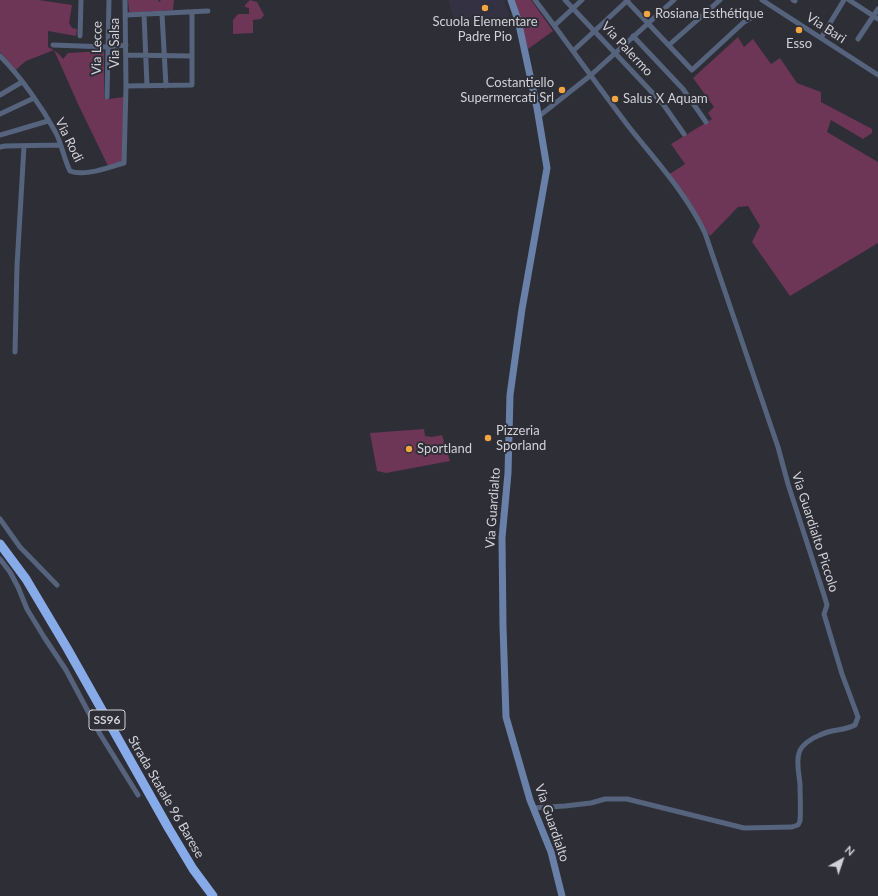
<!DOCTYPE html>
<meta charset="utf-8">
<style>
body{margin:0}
#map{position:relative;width:878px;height:896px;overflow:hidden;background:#2e2e37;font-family:Lato,sans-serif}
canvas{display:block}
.north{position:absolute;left:822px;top:840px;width:40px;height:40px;-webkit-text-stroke:3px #2e2e37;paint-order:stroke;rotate:40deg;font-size:11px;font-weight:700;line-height:16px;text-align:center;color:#d2d1d8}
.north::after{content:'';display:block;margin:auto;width:14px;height:18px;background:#d2d1d8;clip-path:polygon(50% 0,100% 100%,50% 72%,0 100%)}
</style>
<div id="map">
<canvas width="878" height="896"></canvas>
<div class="north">N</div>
</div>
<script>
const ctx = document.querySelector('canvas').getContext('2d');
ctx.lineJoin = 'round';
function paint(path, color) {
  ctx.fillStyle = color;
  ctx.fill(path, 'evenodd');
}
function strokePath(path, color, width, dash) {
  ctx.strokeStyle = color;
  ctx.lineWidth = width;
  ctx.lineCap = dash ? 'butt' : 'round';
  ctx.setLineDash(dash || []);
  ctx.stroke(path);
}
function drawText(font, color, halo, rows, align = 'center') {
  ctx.font = font + ' Lato,sans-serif';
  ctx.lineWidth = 4;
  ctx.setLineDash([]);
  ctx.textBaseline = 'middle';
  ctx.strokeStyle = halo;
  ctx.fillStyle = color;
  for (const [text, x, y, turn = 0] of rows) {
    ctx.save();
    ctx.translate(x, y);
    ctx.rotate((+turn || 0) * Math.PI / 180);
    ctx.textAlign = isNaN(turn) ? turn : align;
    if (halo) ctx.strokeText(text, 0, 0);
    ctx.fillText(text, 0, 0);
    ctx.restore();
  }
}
paint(new Path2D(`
 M 448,0 L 504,0 L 510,19 L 456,27 Z`), '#343242');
paint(new Path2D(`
 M 0,0 L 39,0 L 72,5 L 69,23 L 72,28 L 77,29 L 76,36 L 48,31 L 48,47 C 54,50 59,53 63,59 L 68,53 L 104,51 L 104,98 L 109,99 L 124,97 L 123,161 L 108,166 L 78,104 L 54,50 L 26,61 L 20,66 L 16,70 L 0,52 Z
 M 128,0 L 158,0 L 159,2 L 161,0 L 174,0 L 173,10 L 130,13 L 129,11 Z
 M 250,0 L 257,2 L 264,15 L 261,19 L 253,20 L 253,33 L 233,34 L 233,20 L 238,14 L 249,14 L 249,8 L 245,7 L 245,5 Z
 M 514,0 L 531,0 L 553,31 L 528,49 Z
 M 738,37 L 744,47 L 753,39 L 771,64 L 780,58 L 797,83 L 821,92 L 821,102 L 872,129 L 872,133 L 863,139 L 831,120 L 827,132 L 878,162 L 878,243 L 790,296 L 752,242 L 760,226 L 748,206 L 738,207 L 710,236 L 668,175 L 685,164 L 671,144 L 712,119 L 708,113 L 714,107 L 693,78 Z
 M 424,429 L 425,436 L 432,437 L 442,435 L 450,461 L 386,473 L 377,471 L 370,433 Z`), '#6d3556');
strokePath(new Path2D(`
 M 565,0 L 663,104 L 684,134
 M 626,0 L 692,70 L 744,22 L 751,18
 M 762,0 L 878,75
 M 793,0 L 795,1
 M 849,0 L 878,19
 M 144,14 L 147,86
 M 162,14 L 166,86
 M 126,15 L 208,11
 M 555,25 L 582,0
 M 80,36 L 81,0
 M 633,36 L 683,89 L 706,122
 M 821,38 L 844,0
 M 858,39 L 878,9
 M 53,45 L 107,47 L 126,45
 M 669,45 L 720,0
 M 573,51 L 628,0
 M 126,55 L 192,56
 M 0,56 C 21,77 42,107 56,133 C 62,145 64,159 70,171 C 84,177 109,167 124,163 L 126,86 L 125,0
 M 126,86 L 192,85 L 192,12
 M 0,95 L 22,82
 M 107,97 L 109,0
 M 0,114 L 34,98
 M 538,117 L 591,75 L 674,0
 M 0,135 L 48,121
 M 0,147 L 5,146 L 60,145
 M 15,352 L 17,266 L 24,146
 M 0,519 L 20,547 L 57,585
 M 0,559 L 10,572 L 18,587 L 27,609 L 44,637 L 66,670 L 100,734 L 138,795
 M 533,808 L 565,806 L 591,803 L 605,799 L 627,799 L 744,828 L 792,827 L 798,825 L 800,821 C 801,809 800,796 800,784 C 799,774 796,762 799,753 C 801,745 812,738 820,735 C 831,729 844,731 855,725 L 858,717 L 842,674 L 824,614 L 827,605 L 824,595 L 788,484 L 778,447 L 705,233 C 686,193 656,161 629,127 C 597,85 567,42 535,0`), '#55637d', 5);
strokePath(new Path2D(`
 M 511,0 L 518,20 L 537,108 L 547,168 L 522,309 L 510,395 L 508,473 L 502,538 L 503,626 L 506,717 L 530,800 L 551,852 L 562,896`), '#6980a9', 7);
strokePath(new Path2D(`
 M 0,544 L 26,579 L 67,648 L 169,829 L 193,869 L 213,896`), '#87aae9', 9);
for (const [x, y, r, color] of [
 [485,8,4,"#f2a541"],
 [647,14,4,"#f2a541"],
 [799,30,4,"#f2a541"],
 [562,90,4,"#f2a541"],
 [615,99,4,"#f2a541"],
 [488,438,4,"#f2a541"],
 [409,449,4,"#f2a541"]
]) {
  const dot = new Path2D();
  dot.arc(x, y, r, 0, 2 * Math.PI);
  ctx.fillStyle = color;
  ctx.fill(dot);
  strokePath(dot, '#2e2e37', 1.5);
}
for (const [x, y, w] of [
 [107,720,36]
]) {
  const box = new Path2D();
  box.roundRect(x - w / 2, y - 10, w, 20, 3);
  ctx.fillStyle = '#2e2e37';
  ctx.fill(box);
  strokePath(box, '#d2d1d8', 1);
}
drawText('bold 12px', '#d2d1d8', null, [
 ["SS96",107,720]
]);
drawText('13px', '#d2d1d8', '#2e2e37', [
 ["Rosiana Esthétique",655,14],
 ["Scuola Elementare",485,22,"center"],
 ["Padre Pio",485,37,"center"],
 ["Esso",799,44,"center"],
 ["Costantiello",554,83,"right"],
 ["Supermercati Srl",554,98,"right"],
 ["Salus X Aquam",623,99],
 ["Pizzeria",496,431],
 ["Sporland",496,446],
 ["Sportland",417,449]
], 'left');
drawText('13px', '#d2d1d8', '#2e2e37', [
 ["Via Bari",826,28,33],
 ["Via Salsa",115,43,-90],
 ["Via Lecce",97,48,-89],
 ["Via Palermo",627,49,47],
 ["Via Rodi",69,140,64],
 ["Via Guardialto",493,508,-86],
 ["Via Guardialto Piccolo",815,532,72],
 ["Strada Statale 96 Barese",166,797,60],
 ["Via Guardialto",552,823,71]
]);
</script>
